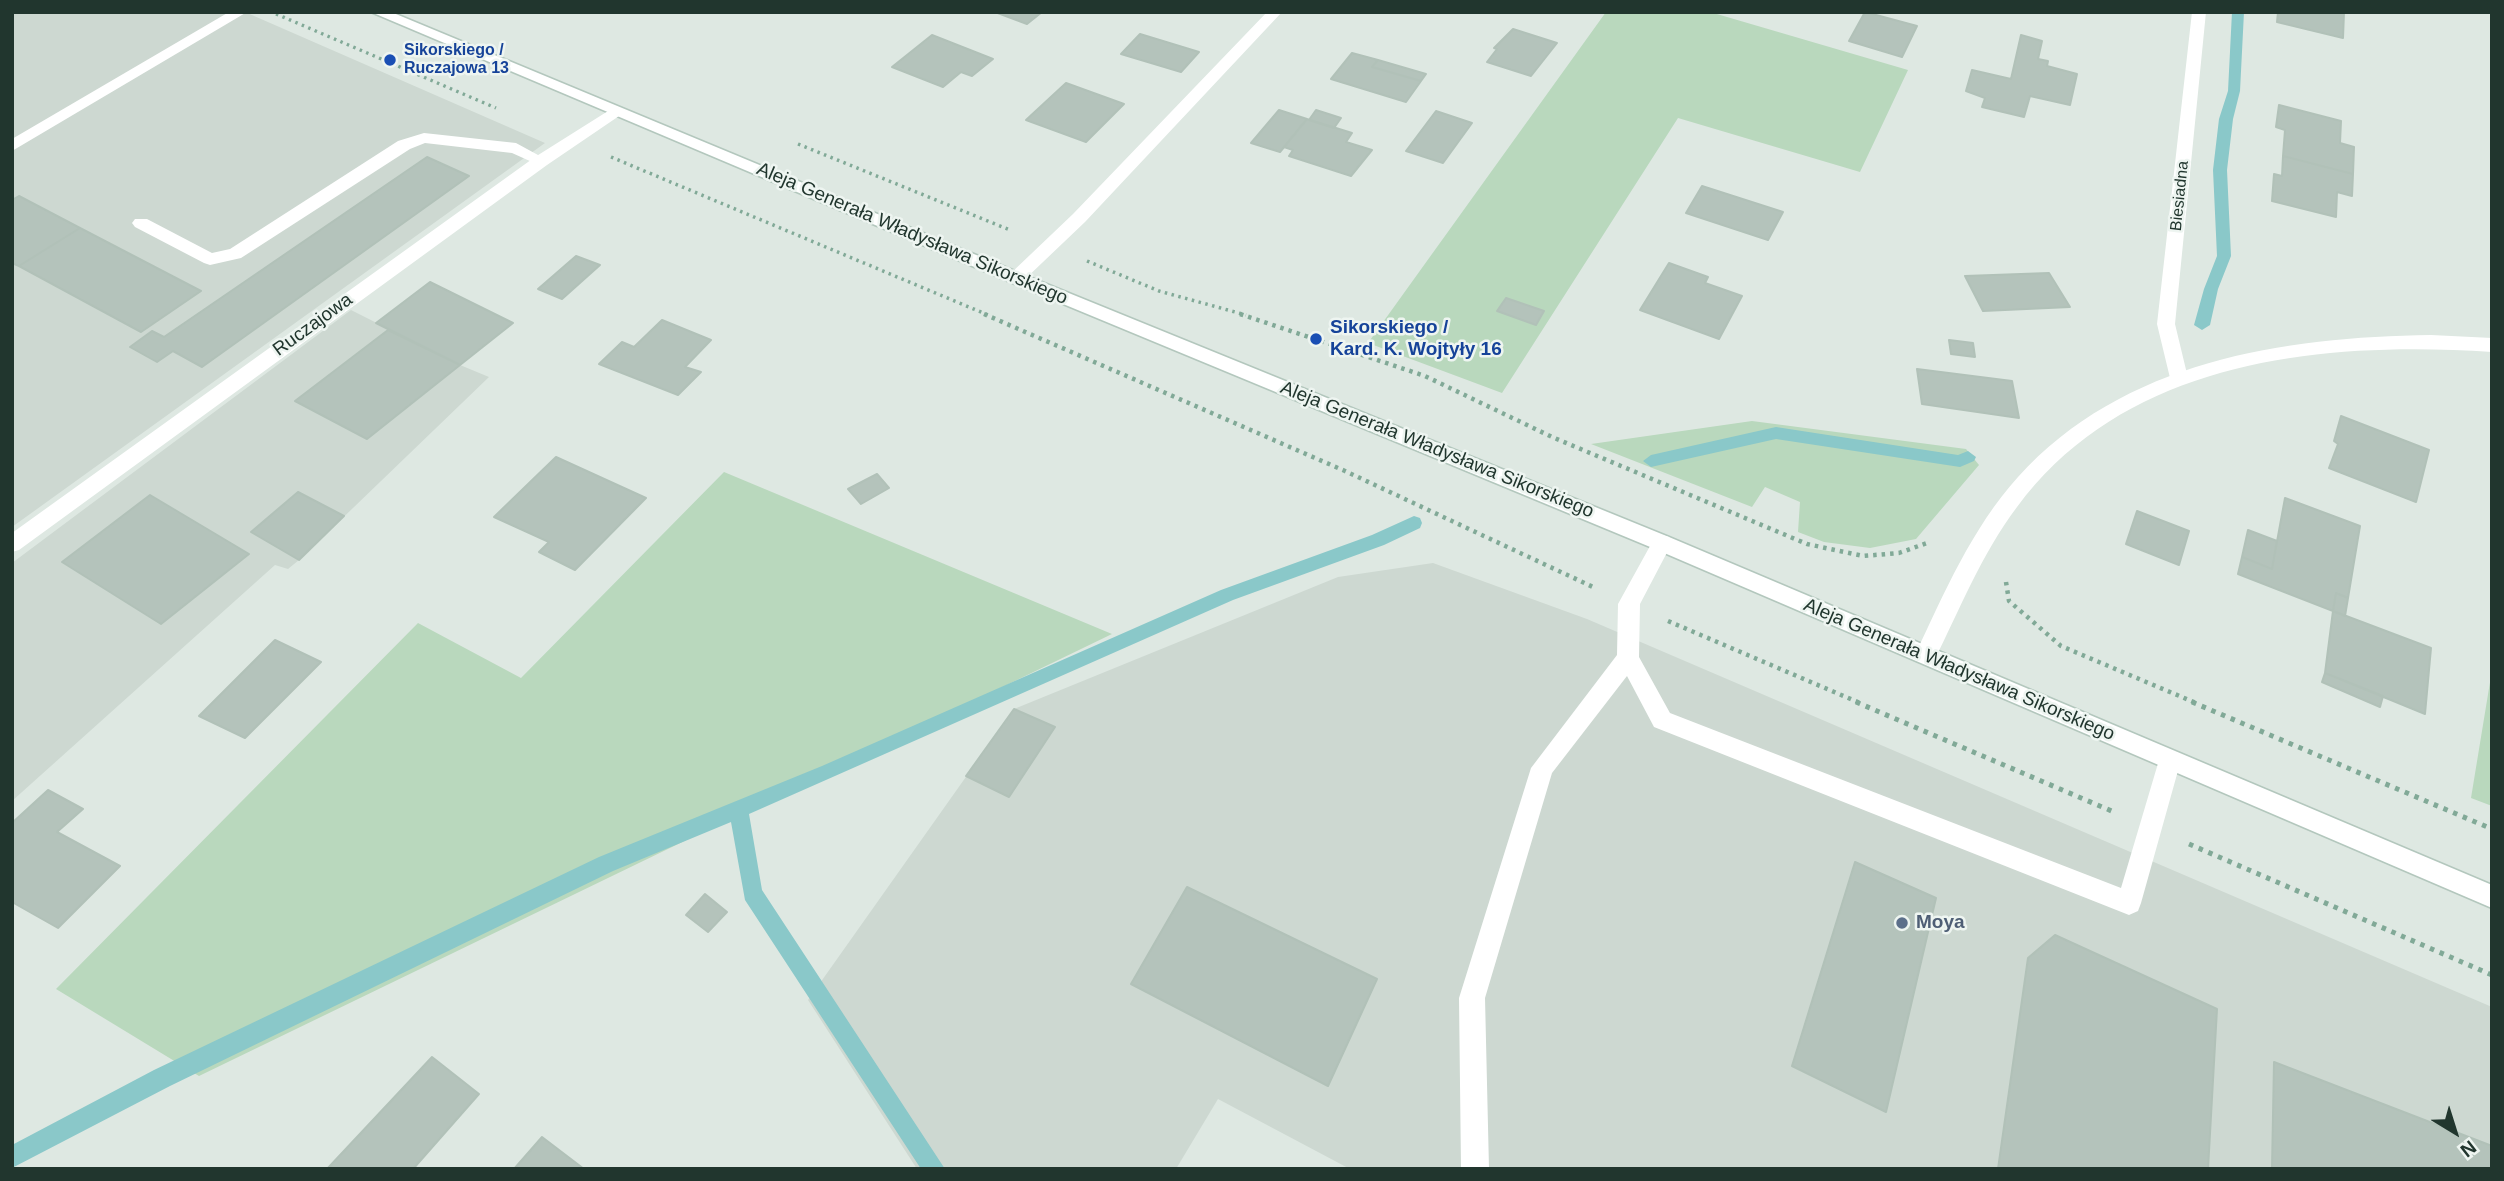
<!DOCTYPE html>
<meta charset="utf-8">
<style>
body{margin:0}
#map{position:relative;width:2504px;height:1181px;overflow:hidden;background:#dee8e2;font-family:Helvetica,sans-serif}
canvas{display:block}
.frame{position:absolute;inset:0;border:14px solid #21362e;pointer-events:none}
.north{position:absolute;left:2420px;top:1097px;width:70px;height:70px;-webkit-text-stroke:5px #eef5f1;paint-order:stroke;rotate:142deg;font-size:19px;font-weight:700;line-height:28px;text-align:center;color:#21362e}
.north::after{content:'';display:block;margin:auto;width:24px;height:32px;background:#21362e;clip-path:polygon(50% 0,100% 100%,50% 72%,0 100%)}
</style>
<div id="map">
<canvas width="2504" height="1181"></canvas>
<div class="frame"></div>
<div class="north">N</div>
</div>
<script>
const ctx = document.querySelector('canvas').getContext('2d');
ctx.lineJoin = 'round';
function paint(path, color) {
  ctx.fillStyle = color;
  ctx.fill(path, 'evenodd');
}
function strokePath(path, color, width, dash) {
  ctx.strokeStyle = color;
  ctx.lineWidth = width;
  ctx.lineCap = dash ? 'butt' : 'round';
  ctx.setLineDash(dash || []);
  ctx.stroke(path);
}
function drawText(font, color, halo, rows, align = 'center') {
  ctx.font = font + ' Helvetica,sans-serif';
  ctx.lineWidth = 5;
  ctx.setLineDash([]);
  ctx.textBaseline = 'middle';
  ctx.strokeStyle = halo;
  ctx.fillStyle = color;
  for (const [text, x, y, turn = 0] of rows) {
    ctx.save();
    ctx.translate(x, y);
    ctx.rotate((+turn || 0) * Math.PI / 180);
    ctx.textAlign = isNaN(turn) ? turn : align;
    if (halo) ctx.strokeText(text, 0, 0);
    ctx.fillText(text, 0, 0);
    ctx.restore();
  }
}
paint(new Path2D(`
 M 12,12 L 245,12 L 545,143 L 12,527 Z
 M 351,310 L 460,365 L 489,377 L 299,560 L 288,569 L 275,565 L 12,801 L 12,563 Z
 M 1433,563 L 1587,619 L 2492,1007 L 2492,1169 L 1350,1169 L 1218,1099 L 1176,1169 L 917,1169 L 808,1000 L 1014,709 L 1338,577 Z`), '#cdd8d1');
paint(new Path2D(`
 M 1606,12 L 1710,12 L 1908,70 L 1860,172 L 1678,118 L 1502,393 L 1368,343 Z
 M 1752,421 L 1966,449 L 1979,465 L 1916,539 L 1870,548 L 1824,542 L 1798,532 L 1800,502 L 1765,487 L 1752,507 L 1591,444 Z
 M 724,472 L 1112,634 L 199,1076 L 56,989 L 418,623 L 521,678 Z
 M 2492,670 L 2492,806 L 2471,798 Z`), '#b9d8bd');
paint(new Path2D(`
 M 2232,12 L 2244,12 L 2240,91 L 2233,119 L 2227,170 L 2231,256 L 2218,289 L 2210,325 L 2202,330 L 2194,325 L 2204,289 L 2217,256 L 2213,170 L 2219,119 L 2228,91 Z
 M 1776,427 L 1958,455 L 1968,451 L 1976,457 L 1974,461 L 1960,467 L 1776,439 L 1651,467 L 1643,461 L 1651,455 Z
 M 1414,516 L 1420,518 L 1422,523 L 1420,528 L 1384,545 L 1233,600 L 749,814 L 762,890 L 945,1169 L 921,1169 L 745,900 L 731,822 L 613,871 L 170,1086 L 12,1168 L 12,1145 L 154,1070 L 599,857 L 822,766 L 1221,590 L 1372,535 Z`), '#8ac8c9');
const building = new Path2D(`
 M 995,12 L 1042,12 L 1027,24 Z
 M 1865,12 L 1917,26 L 1902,57 L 1849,41 Z
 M 2278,12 L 2344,12 L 2343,38 L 2277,22 Z
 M 1513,29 L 1557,43 L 1531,76 L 1487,62 L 1497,49 L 1494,48 Z
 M 1140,34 L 1199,52 L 1181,72 L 1121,54 Z
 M 932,35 L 993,59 L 972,76 L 961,72 L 943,87 L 892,67 Z
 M 2021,35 L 2042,41 L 2038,59 L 2048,61 L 2047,66 L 2077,74 L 2070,105 L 2030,96 L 2024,117 L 1982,107 L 1985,98 L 1966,91 L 1972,70 L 2011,79 Z
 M 1352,53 L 1378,60 L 1372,67 L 1421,81 L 1406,102 L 1331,79 Z
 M 1378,60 L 1426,74 L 1421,81 L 1372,67 Z
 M 1066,83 L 1124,104 L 1086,142 L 1026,120 Z
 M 2279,105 L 2341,121 L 2340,143 L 2354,147 L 2353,174 L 2283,156 L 2285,130 L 2276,127 Z
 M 1279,110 L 1307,119 L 1280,152 L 1251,143 Z
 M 1316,110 L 1341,118 L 1334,128 L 1309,120 Z
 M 1436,111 L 1472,123 L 1443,163 L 1406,151 Z
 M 1307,119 L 1352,133 L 1346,142 L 1372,150 L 1351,176 L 1289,156 L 1293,150 L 1284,147 Z
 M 2283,156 L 2353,174 L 2352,196 L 2337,192 L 2336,217 L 2272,201 L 2274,174 L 2282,176 Z
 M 427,157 L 469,176 L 202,367 L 173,351 L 157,362 L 130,347 L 152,331 L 164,337 Z
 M 1702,186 L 1783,212 L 1768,240 L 1686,213 Z
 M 19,196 L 80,228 L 19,266 L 12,263 L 12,200 Z
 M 80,228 L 201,291 L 141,332 L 19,266 Z
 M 576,256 L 600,265 L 562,299 L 538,289 Z
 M 1669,263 L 1708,277 L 1705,283 L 1742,296 L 1719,339 L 1640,310 Z
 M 2049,273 L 2070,307 L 1983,311 L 1965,276 Z
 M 430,282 L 513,323 L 460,365 L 376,323 Z
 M 1506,298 L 1544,311 L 1536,325 L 1497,311 Z
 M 662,320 L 711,340 L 685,367 L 701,372 L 678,395 L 599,364 L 622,342 L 634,347 Z
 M 388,330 L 460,365 L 367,439 L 295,401 Z
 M 1949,340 L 1973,343 L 1975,357 L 1951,354 Z
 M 1917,369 L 2012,381 L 2019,418 L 1922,404 Z
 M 2341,416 L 2429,450 L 2416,502 L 2329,468 L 2338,444 L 2334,441 Z
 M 556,457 L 646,498 L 575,570 L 539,552 L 549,542 L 494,517 Z
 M 877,474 L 889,488 L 861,504 L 848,489 Z
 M 298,492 L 344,516 L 299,560 L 251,532 Z
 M 150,495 L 249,554 L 161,624 L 62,562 Z
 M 2285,498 L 2360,526 L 2348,598 L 2336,593 L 2333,611 L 2238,574 L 2242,557 L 2272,569 Z
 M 2137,511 L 2189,531 L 2179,565 L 2126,544 Z
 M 2248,530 L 2277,541 L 2272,569 L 2242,557 Z
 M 2336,593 L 2348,598 L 2345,616 L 2333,611 Z
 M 2333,611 L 2431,648 L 2425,714 L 2325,673 Z
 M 275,640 L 321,662 L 245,738 L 199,716 Z
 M 2325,673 L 2383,696 L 2380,707 L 2322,682 Z
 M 1014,709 L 1055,727 L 1009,797 L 966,776 Z
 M 48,790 L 83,809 L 57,832 L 120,866 L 58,928 L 12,902 L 12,823 Z
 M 1855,862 L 1936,898 L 1886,1112 L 1792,1066 Z
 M 1187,887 L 1377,979 L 1328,1086 L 1131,984 Z
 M 705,894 L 727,912 L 708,932 L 686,915 Z
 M 2055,935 L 2217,1009 L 2208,1169 L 1998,1169 L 2028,958 Z
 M 432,1057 L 479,1094 L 413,1169 L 327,1169 Z
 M 2274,1062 L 2492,1146 L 2492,1169 L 2272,1169 Z
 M 542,1137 L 584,1169 L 514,1169 Z`);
paint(building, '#b4c3bb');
strokePath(building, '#b1c1b8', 2);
const secondary = new Path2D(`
 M 371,12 L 391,12 L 1022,274 L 1669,537 L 2492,885 L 2492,908 L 1655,549 L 1010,282 Z`);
strokePath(secondary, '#b3c7bd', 3);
strokePath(new Path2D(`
 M 276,14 L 496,108
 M 798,144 L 1010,230
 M 611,157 L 988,315
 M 1087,261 L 1159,291 L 1246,315`), '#81a997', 3.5, [2.5, 4.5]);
strokePath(new Path2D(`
 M 984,314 L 1345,471 L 1593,587
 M 1240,314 L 1425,376 L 1552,437 L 1807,544 L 1863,556 L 1899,553 L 1927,543
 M 2006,582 L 2009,601 L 2061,646 L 2196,703
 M 1668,621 L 1860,703`), '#81a997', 4.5, [3.5, 5]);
strokePath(new Path2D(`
 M 1856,702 L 2114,812
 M 2192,702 L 2492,829
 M 2189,844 L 2492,975`), '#81a997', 5, [4.5, 6]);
paint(new Path2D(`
 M 229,12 L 247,12 L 12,151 L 12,139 Z
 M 1267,12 L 1282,12 L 1085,222 L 1022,282 L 1010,282 L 1007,278 L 1010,274 L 1073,214 Z
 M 424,133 L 516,143 L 549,161 L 541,166 L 512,153 L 425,143 L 410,149 L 241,258 L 210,265 L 204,263 L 135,227 L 132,223 L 135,219 L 147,219 L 212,253 L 230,249 L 398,141 Z
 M 1662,535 L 1669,537 L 1672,543 L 1640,604 L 1639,657 L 1670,713 L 2121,888 L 2159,760 L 2162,753 L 2170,750 L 2178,753 L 2181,760 L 2141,903 L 2138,911 L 2129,915 L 1654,727 L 1627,676 L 1552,773 L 1485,998 L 1489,1169 L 1461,1169 L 1459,998 L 1531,768 L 1617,655 L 1618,604 L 1655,537 Z`), '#fff');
paint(new Path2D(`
 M 2192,12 L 2206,12 L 2175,324 L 2188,378 L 2186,383 L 2172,383 L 2170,378 L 2157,324 Z
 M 616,106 L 624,111 L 622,114 L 547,165 L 19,550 L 12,552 L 12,533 L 535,157 Z`), '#fff');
paint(new Path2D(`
 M 2431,335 L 2492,338 L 2492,352 C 2322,341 2127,359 2017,507 C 1981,555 1960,609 1934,661 L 1926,664 L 1918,661 L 1915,655 C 1944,593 1972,528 2018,477 C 2123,361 2283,337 2431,335 Z`), '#fff');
paint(secondary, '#fff');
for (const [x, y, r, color] of [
 [390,60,7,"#1a4fb4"],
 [1316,339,7,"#1a4fb4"],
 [1902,923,7,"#5c6f8a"]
]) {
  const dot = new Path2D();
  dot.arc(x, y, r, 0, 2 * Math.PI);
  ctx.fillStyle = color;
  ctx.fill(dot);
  strokePath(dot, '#eef5f1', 2.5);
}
drawText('bold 16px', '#164399', '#eef5f1', [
 ["Sikorskiego /",404,51],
 ["Ruczajowa 13",404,69]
], 'left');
drawText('16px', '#21362e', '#eef5f1', [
 ["Biesiadna",2180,196,-84]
]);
drawText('19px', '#21362e', '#eef5f1', [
 ["Aleja Generała Władysława Sikorskiego",912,234,23],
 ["Ruczajowa",313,325,-36],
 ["Aleja Generała Władysława Sikorskiego",1437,450,22],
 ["Aleja Generała Władysława Sikorskiego",1959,670,23]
]);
drawText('bold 19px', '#164399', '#eef5f1', [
 ["Sikorskiego /",1330,328],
 ["Kard. K. Wojtyły 16",1330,350]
], 'left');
drawText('bold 19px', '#4e5e75', '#eef5f1', [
 ["Moya",1916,923]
], 'left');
</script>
